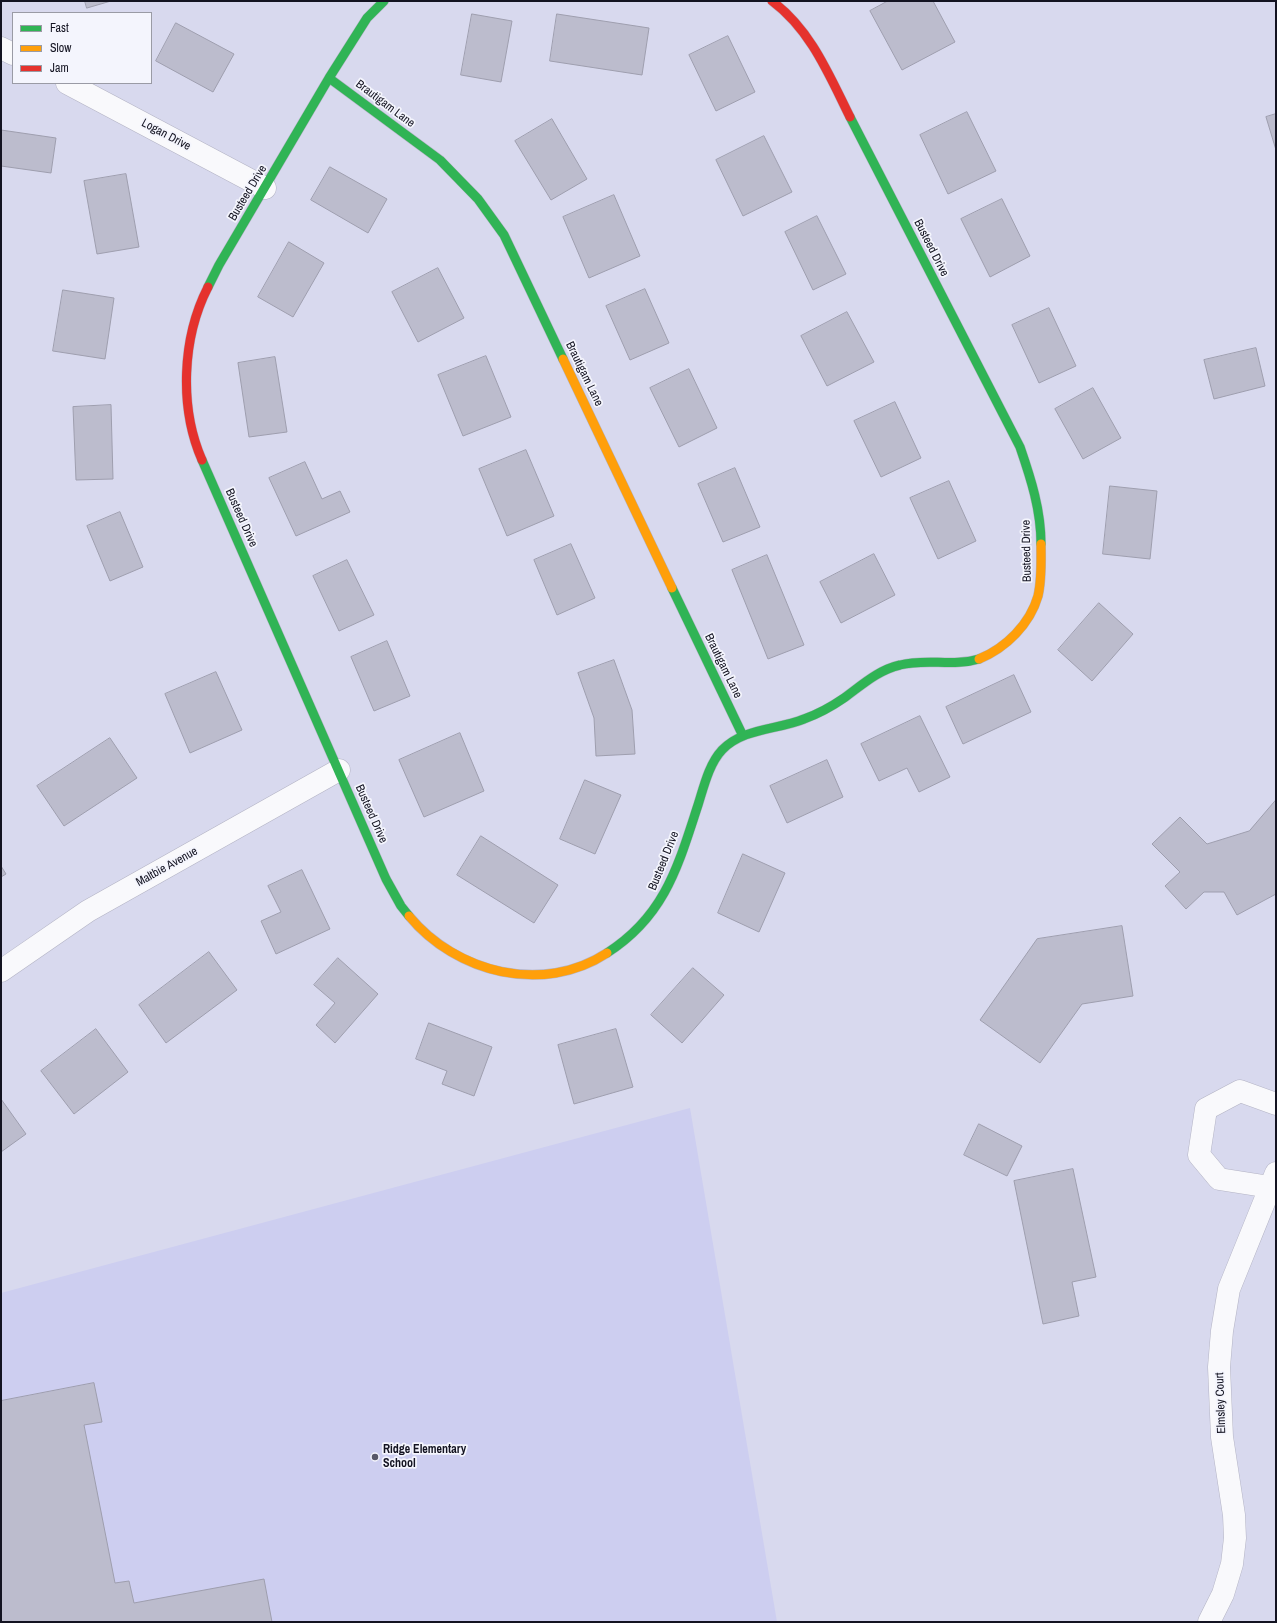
<!DOCTYPE html>
<style>
body{margin:0}
#map{position:relative;width:1277px;height:1623px;overflow:hidden;background:#d8d9ee;font-family:"Archivo Narrow",sans-serif}
canvas{display:block}
.frame{position:absolute;inset:0;border:2px solid #131321;pointer-events:none}
.legend{position:absolute;left:12px;top:12px;width:140px;height:72px;box-sizing:border-box;background:#f4f5fd;border:1px solid #9a9ba5;margin:0;padding:5px 7px;list-style:none;font-size:12px;color:#131321}
.legend li{display:flex;align-items:center;gap:8px;height:20px}
.legend b{width:20px;border:1px solid #9a9ba5}
</style>
<div id="map">
<canvas width="1277" height="1623"></canvas>
<div class="frame"></div>
<ul class="legend">
<li><b style="height:5px;background:#30b455"></b>Fast</li>
<li><b style="height:5px;background:#ff9f0a"></b>Slow</li>
<li><b style="height:5px;background:#e5322d"></b>Jam</li>
</ul>
</div>
<script>
const ctx = document.querySelector('canvas').getContext('2d');
ctx.lineJoin = 'round';
function paint(path, color) {
  ctx.fillStyle = color;
  ctx.fill(path, 'evenodd');
}
function strokePath(path, color, width, dash) {
  ctx.strokeStyle = color;
  ctx.lineWidth = width;
  ctx.lineCap = dash ? 'butt' : 'round';
  ctx.setLineDash(dash || []);
  ctx.stroke(path);
}
function drawText(font, color, halo, rows, align = 'center') {
  ctx.font = font + ' "Archivo Narrow",sans-serif';
  ctx.lineWidth = 3.5;
  ctx.setLineDash([]);
  ctx.textBaseline = 'middle';
  ctx.strokeStyle = halo;
  ctx.fillStyle = color;
  for (const [text, x, y, turn = 0] of rows) {
    ctx.save();
    ctx.translate(x, y);
    ctx.rotate((+turn || 0) * Math.PI / 180);
    ctx.textAlign = isNaN(turn) ? turn : align;
    if (halo) ctx.strokeText(text, 0, 0);
    ctx.fillText(text, 0, 0);
    ctx.restore();
  }
}
paint(new Path2D(`
 M 690,1108 L 777,1622 L 1,1622 L 1,1293 Z`), '#cdcef0');
const building = new Path2D(`
 M 85,1 L 111,1 L 87,8 Z
 M 888,1 L 933,1 L 955,42 L 902,70 L 870,11 Z
 M 472,14 L 512,21 L 501,82 L 461,75 Z
 M 557,14 L 649,28 L 642,75 L 550,61 Z
 M 176,23 L 234,54 L 213,92 L 156,61 Z
 M 728,36 L 755,92 L 716,111 L 689,55 Z
 M 967,112 L 996,171 L 948,194 L 920,135 Z
 M 1276,114 L 1276,150 L 1266,117 Z
 M 552,119 L 587,179 L 551,200 L 515,141 Z
 M 1,130 L 56,138 L 51,173 L 1,166 Z
 M 764,136 L 792,192 L 743,216 L 716,160 Z
 M 330,167 L 387,199 L 368,233 L 311,200 Z
 M 126,174 L 139,247 L 97,254 L 84,181 Z
 M 614,195 L 640,256 L 589,278 L 563,217 Z
 M 1002,199 L 1030,256 L 990,277 L 961,219 Z
 M 817,216 L 846,274 L 813,290 L 785,232 Z
 M 289,242 L 324,263 L 293,317 L 258,297 Z
 M 438,268 L 464,318 L 418,342 L 392,292 Z
 M 645,289 L 669,343 L 630,360 L 606,306 Z
 M 63,290 L 114,298 L 105,359 L 53,351 Z
 M 1049,308 L 1076,366 L 1039,383 L 1012,325 Z
 M 847,312 L 874,362 L 827,386 L 801,336 Z
 M 1256,348 L 1265,386 L 1214,399 L 1204,360 Z
 M 486,356 L 511,417 L 463,436 L 438,375 Z
 M 275,357 L 287,432 L 249,437 L 238,363 Z
 M 689,369 L 717,428 L 679,447 L 650,388 Z
 M 1093,388 L 1121,438 L 1083,459 L 1055,409 Z
 M 895,402 L 921,458 L 881,477 L 854,421 Z
 M 111,405 L 113,479 L 76,480 L 73,407 Z
 M 526,450 L 554,516 L 507,536 L 479,469 Z
 M 305,462 L 322,499 L 340,491 L 350,512 L 296,536 L 269,478 Z
 M 735,468 L 760,527 L 723,542 L 698,484 Z
 M 949,481 L 976,541 L 938,559 L 910,498 Z
 M 1110,486 L 1157,491 L 1150,559 L 1103,554 Z
 M 120,512 L 143,567 L 110,581 L 87,526 Z
 M 571,544 L 595,598 L 557,615 L 534,560 Z
 M 874,554 L 895,595 L 841,623 L 820,582 Z
 M 767,555 L 804,645 L 768,659 L 732,570 Z
 M 347,560 L 374,615 L 339,631 L 313,576 Z
 M 1099,603 L 1133,634 L 1092,681 L 1058,650 Z
 M 387,641 L 410,696 L 374,711 L 351,657 Z
 M 614,660 L 632,710 L 635,754 L 596,756 L 594,718 L 578,673 Z
 M 216,672 L 242,730 L 190,753 L 165,694 Z
 M 1014,675 L 1031,712 L 963,744 L 946,707 Z
 M 920,716 L 950,777 L 919,792 L 907,768 L 879,781 L 861,744 Z
 M 460,733 L 484,791 L 424,817 L 399,760 Z
 M 110,738 L 137,778 L 64,826 L 37,786 Z
 M 827,760 L 843,797 L 787,823 L 770,786 Z
 M 585,780 L 621,795 L 595,854 L 560,839 Z
 M 1276,800 L 1276,894 L 1237,915 L 1224,892 L 1204,892 L 1186,909 L 1165,886 L 1180,872 L 1152,844 L 1180,817 L 1207,844 L 1249,831 Z
 M 481,836 L 558,885 L 534,923 L 457,875 Z
 M 743,854 L 785,873 L 759,932 L 718,913 Z
 M 1,866 L 6,874 L 1,877 Z
 M 302,870 L 330,929 L 276,954 L 261,921 L 281,912 L 268,886 Z
 M 1122,926 L 1133,996 L 1082,1004 L 1040,1063 L 980,1020 L 1037,939 Z
 M 209,952 L 237,990 L 166,1043 L 139,1005 Z
 M 338,958 L 378,994 L 335,1043 L 316,1025 L 335,1003 L 314,985 Z
 M 693,968 L 724,995 L 682,1043 L 651,1015 Z
 M 429,1023 L 492,1047 L 474,1096 L 442,1084 L 447,1071 L 416,1059 Z
 M 96,1029 L 128,1072 L 74,1114 L 41,1071 Z
 M 616,1029 L 633,1087 L 574,1104 L 558,1045 Z
 M 1,1099 L 26,1134 L 1,1152 Z
 M 979,1124 L 1022,1146 L 1007,1176 L 964,1155 Z
 M 1073,1169 L 1096,1277 L 1072,1282 L 1079,1316 L 1043,1324 L 1014,1181 Z
 M 94,1383 L 102,1422 L 84,1425 L 115,1583 L 129,1581 L 134,1603 L 264,1579 L 272,1622 L 1,1622 L 1,1401 Z`);
paint(building, '#bcbccd');
strokePath(building, '#9e9eae', 1);
const street = new Path2D(`
 M 1,48 L 13,54
 M 67,83 L 265,188
 M 1,971 L 88,911 L 339,770
 M 1270,1187 L 1219,1179 L 1199,1155 L 1206,1109 L 1240,1091 L 1276,1104
 M 1209,1622 L 1223,1594 L 1232,1564 L 1235,1538 L 1234,1515 L 1222,1437 L 1219,1367 L 1222,1331 L 1229,1289 L 1276,1173`);
const fast = new Path2D(`
 M 329,78 L 440,160 L 478,199 L 504,235 L 563,359
 M 850,117 L 1020,447 C 1031,479 1041,510 1041,544
 M 208,287 L 219,265 L 329,78 L 367,18 L 384,1
 M 202,460 L 386,879 L 401,906 L 409,916
 M 672,588 L 743,736
 M 607,953 C 665,916 678,866 698,805 C 704,786 709,764 722,750 C 743,728 777,730 804,719 C 818,714 831,707 844,698 C 862,685 878,670 900,665 C 926,658 953,667 979,659`);
const slow = new Path2D(`
 M 563,359 L 672,588
 M 979,659 C 1006,648 1030,624 1038,596 C 1042,579 1041,561 1041,544
 M 409,916 C 456,973 543,995 607,953`);
const jam = new Path2D(`
 M 772,1 C 811,30 829,75 850,117
 M 202,460 C 179,407 182,338 208,287`);
strokePath(street, '#b3b3c4', 23);
strokePath(fast, '#b3b3c4', 10);
strokePath(slow, '#b3b3c4', 10);
strokePath(jam, '#b3b3c4', 10);
strokePath(street, '#f9f9fc', 22);
strokePath(fast, '#30b455', 9);
strokePath(slow, '#ff9f0a', 9);
strokePath(jam, '#e5322d', 9);
for (const [x, y, r, color] of [
 [375,1457,4,"#585869"]
]) {
  const dot = new Path2D();
  dot.arc(x, y, r, 0, 2 * Math.PI);
  ctx.fillStyle = color;
  ctx.fill(dot);
  strokePath(dot, '#f4f5fd', 1.5);
}
drawText('12px', '#131321', '#f4f5fd', [
 ["Brautigam Lane",385,104,37],
 ["Logan Drive",166,135,28],
 ["Busteed Drive",248,193,-59],
 ["Busteed Drive",931,248,63],
 ["Brautigam Lane",584,374,64],
 ["Busteed Drive",241,518,66],
 ["Busteed Drive",1027,551,-91],
 ["Brautigam Lane",723,666,64],
 ["Busteed Drive",371,814,66],
 ["Busteed Drive",664,861,-68],
 ["Maltbie Avenue",167,867,-29],
 ["Elmsley Court",1221,1403,-92]
]);
drawText('bold 12px', '#131321', '#f4f5fd', [
 ["Ridge Elementary",383,1450],
 ["School",383,1464]
], 'left');
</script>
